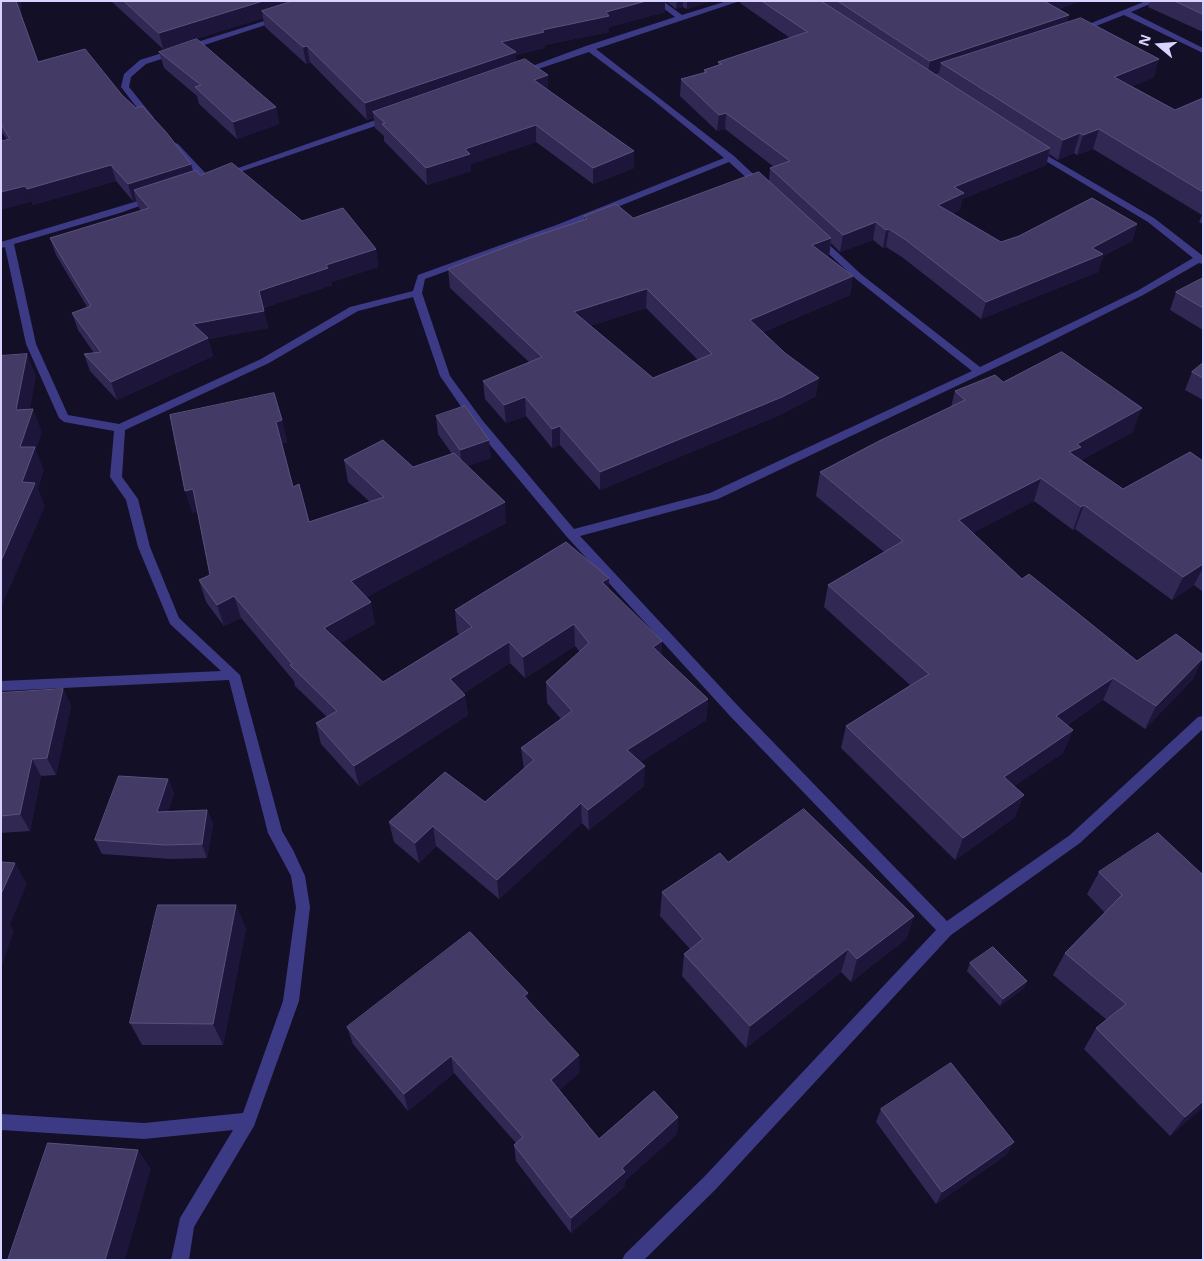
<!DOCTYPE html>
<style>
body{margin:0}
#map{position:relative;width:1204px;height:1261px;overflow:hidden;background:#130f26;font-family:"Noto Sans",sans-serif}
canvas{display:block}
.frame{position:absolute;inset:0;border:2px solid #d9d4ff;pointer-events:none}
.north{position:absolute;left:1134px;top:20px;width:50px;height:50px;-webkit-text-stroke:4px #130f26;paint-order:stroke;rotate:288deg;font-size:14px;font-weight:700;line-height:20px;text-align:center;color:#d9d4ff}
.north::after{content:'';display:block;margin:auto;width:18px;height:22px;background:#d9d4ff;clip-path:polygon(50% 0,100% 100%,50% 72%,0 100%)}
</style>
<div id="map">
<canvas width="1204" height="1261"></canvas>
<div class="frame"></div>
<div class="north">N</div>
</div>
<script>
const ctx = document.querySelector('canvas').getContext('2d');
ctx.lineJoin = 'round';
function paint(path, color) {
  ctx.fillStyle = color;
  ctx.fill(path, 'evenodd');
}
function strokePath(path, color, width, dash) {
  ctx.strokeStyle = color;
  ctx.lineWidth = width;
  ctx.lineCap = dash ? 'butt' : 'round';
  ctx.setLineDash(dash || []);
  ctx.stroke(path);
}
paint(new Path2D(`
 M 654,1 L 663,1 L 682,15 L 727,1 L 740,1 L 596,49 L 734,156 L 767,187 L 765,189 L 759,189 L 729,162 L 565,228 L 425,279 L 422,293 L 450,376 L 483,421 L 574,529 L 710,493 L 972,371 L 856,279 L 816,242 L 816,238 L 822,238 L 862,275 L 980,367 L 1137,291 L 1193,258 L 1148,222 L 1029,151 L 1036,149 L 1154,218 L 1203,256 L 1203,264 L 1199,263 L 1143,295 L 1041,346 L 718,499 L 580,536 L 740,708 L 947,921 L 1070,835 L 1198,717 L 1203,716 L 1203,729 L 1080,843 L 951,935 L 716,1189 L 644,1260 L 622,1260 L 625,1254 L 704,1177 L 936,930 L 730,716 L 567,537 L 475,427 L 440,376 L 413,297 L 358,311 L 269,363 L 125,430 L 122,477 L 138,499 L 150,547 L 179,618 L 240,675 L 282,831 L 293,850 L 305,876 L 310,907 L 299,1001 L 254,1126 L 194,1227 L 189,1260 L 171,1260 L 180,1218 L 233,1130 L 144,1139 L 1,1130 L 1,1114 L 144,1123 L 243,1113 L 283,1001 L 296,907 L 291,876 L 268,833 L 229,680 L 1,691 L 1,681 L 221,671 L 170,624 L 138,547 L 126,500 L 110,477 L 114,431 L 64,422 L 59,418 L 26,344 L 5,247 L 1,248 L 1,242 L 151,197 L 157,197 L 159,199 L 120,213 L 14,244 L 36,344 L 68,415 L 119,424 L 261,359 L 350,307 L 413,291 L 418,275 L 559,224 L 724,158 L 653,100 L 589,52 L 523,74 L 516,72 L 586,46 L 675,17 Z
 M 1146,1 L 1157,1 L 1131,12 L 1203,48 L 1203,53 L 1124,15 L 1081,32 L 1074,30 Z
 M 277,17 L 284,19 L 146,64 L 131,77 L 129,87 L 154,118 L 154,122 L 148,122 L 121,87 L 124,74 L 140,60 Z
 M 390,115 L 394,118 L 393,120 L 228,176 L 222,176 L 221,174 Z
 M 175,143 L 178,144 L 210,178 L 210,182 L 204,182 L 172,148 L 172,144 Z`), '#3d3a85');
paint(new Path2D(`
 M 1,1 L 21,1 L 20,15 L 38,62 L 122,95 L 191,164 L 193,171 L 302,221 L 376,249 L 378,267 L 331,282 L 332,285 L 263,308 L 268,328 L 208,339 L 213,356 L 117,400 L 90,371 L 84,354 L 94,353 L 78,330 L 72,313 L 87,307 L 56,255 L 50,238 L 141,211 L 139,208 L 136,200 L 133,201 L 116,181 L 33,205 L 7,140 L 1,131 Z
 M 111,1 L 665,1 L 665,12 L 609,27 L 609,32 L 545,45 L 545,48 L 516,55 L 516,62 L 548,90 L 634,151 L 634,168 L 593,184 L 536,142 L 471,164 L 471,171 L 427,185 L 384,141 L 384,136 L 375,128 L 374,118 L 367,120 L 310,62 L 306,64 L 265,27 L 263,18 L 163,49 Z
 M 666,1 L 712,1 L 687,9 L 683,7 L 676,9 Z
 M 740,1 L 1082,1 L 1059,9 L 1069,15 L 1067,22 L 1159,59 L 1153,78 L 1132,86 L 1175,110 L 1203,98 L 1203,224 L 1199,222 L 1202,215 L 1093,149 L 1077,155 L 1074,153 L 1058,160 L 1049,154 L 1046,165 L 962,199 L 960,210 L 953,213 L 1001,242 L 1137,224 L 1132,241 L 1103,256 L 1098,272 L 981,319 L 902,257 L 886,247 L 883,248 L 873,240 L 840,252 L 831,243 L 829,256 L 827,257 L 853,276 L 850,295 L 763,332 L 816,396 L 780,415 L 600,490 L 560,445 L 552,448 L 526,416 L 506,423 L 485,399 L 483,381 L 529,362 L 450,288 L 448,269 L 584,220 L 584,216 L 633,218 L 769,181 L 770,168 L 774,167 L 725,129 L 717,131 L 680,96 L 681,79 L 704,73 L 704,70 L 718,65 L 718,62 L 790,38 L 740,3 ZM 646,308 L 698,360 L 653,378 L 590,326 Z
 M 1150,1 L 1203,1 L 1203,32 L 1148,7 Z
 M 159,52 L 276,107 L 279,124 L 237,139 L 199,104 L 197,96 L 164,68 Z
 M 1203,278 L 1203,330 L 1170,310 L 1176,292 Z
 M 1203,363 L 1203,400 L 1185,390 L 1192,372 Z
 M 1003,382 L 1133,432 L 1081,460 L 1123,489 L 1203,461 L 1203,592 L 1194,585 L 1172,600 L 1075,529 L 1073,530 L 1034,501 L 972,533 L 1022,579 L 1137,661 L 1193,679 L 1145,729 L 1103,700 L 1067,725 L 1073,730 L 1063,753 L 1014,786 L 1015,817 L 955,860 L 841,748 L 846,726 L 910,685 L 824,607 L 828,585 L 884,552 L 816,496 L 820,472 L 951,407 L 955,391 Z
 M 436,416 L 491,458 L 467,466 L 506,523 L 366,597 L 375,624 L 340,643 L 383,682 L 460,635 L 457,632 L 455,610 L 609,578 L 608,589 L 662,641 L 661,655 L 708,699 L 706,720 L 640,762 L 644,786 L 589,830 L 582,823 L 499,899 L 436,846 L 419,863 L 394,842 L 389,822 L 485,802 L 524,769 L 521,748 L 561,719 L 547,703 L 546,682 L 580,652 L 575,646 L 525,678 L 510,663 L 464,693 L 468,715 L 359,786 L 321,744 L 316,723 L 327,717 L 295,686 L 294,681 L 241,618 L 224,626 L 206,602 L 199,580 L 210,575 L 198,511 L 192,513 L 282,420 L 287,442 L 282,443 L 293,487 L 309,522 L 370,502 L 348,482 L 344,460 L 413,467 L 452,454 L 438,434 Z
 M 63,689 L 71,706 L 56,775 L 41,776 L 30,831 L 1,833 L 1,693 Z
 M 168,779 L 174,793 L 168,811 L 207,810 L 213,824 L 207,858 L 171,859 L 102,854 L 95,840 Z
 M 728,862 L 914,916 L 906,939 L 851,982 L 841,972 L 746,1048 L 682,976 L 684,954 L 690,949 L 660,916 L 662,892 Z
 M 1099,872 L 1203,875 L 1203,1107 L 1170,1136 L 1084,1049 L 1096,1028 L 1107,1020 L 1053,975 L 1065,953 L 1105,913 L 1087,894 Z
 M 246,928 L 223,1045 L 142,1045 L 130,1023 Z
 M 970,963 L 1027,981 L 1023,989 L 1000,1006 L 967,971 Z
 M 528,1001 L 580,1072 L 559,1090 L 599,1139 L 678,1117 L 677,1134 L 625,1181 L 624,1187 L 571,1233 L 516,1161 L 514,1145 L 516,1143 L 454,1073 L 408,1111 L 353,1044 L 347,1027 Z
 M 881,1109 L 1014,1142 L 1006,1155 L 936,1204 L 876,1122 Z`), '#312854');
paint(new Path2D(`
 M 16,1 L 21,1 L 20,16 Z
 M 263,1 L 319,1 L 262,11 L 263,18 L 163,49 L 159,33 Z
 M 646,1 L 665,1 L 665,12 L 609,27 L 609,32 L 545,45 L 545,48 L 516,55 L 517,68 L 373,112 L 374,118 L 367,120 L 365,103 L 501,42 Z
 M 677,1 L 683,1 L 683,7 L 676,9 Z
 M 687,1 L 712,1 L 687,9 Z
 M 1042,1 L 1082,1 L 1039,16 Z
 M 1069,15 L 1065,31 L 941,63 L 939,73 L 927,77 L 930,61 Z
 M 307,46 L 310,62 L 306,64 L 303,47 Z
 M 1159,59 L 1153,78 L 1109,96 L 1114,77 Z
 M 548,75 L 548,91 L 534,80 Z
 M 276,107 L 279,124 L 237,139 L 233,122 Z
 M 726,113 L 725,129 L 717,131 L 719,115 Z
 M 536,125 L 536,142 L 471,164 L 471,171 L 427,185 L 426,168 L 465,149 Z
 M 1099,129 L 1093,149 L 1077,155 L 1083,135 Z
 M 1080,133 L 1074,153 L 1058,160 L 1063,140 Z
 M 1050,148 L 1046,165 L 962,199 L 960,210 L 934,222 L 938,205 L 954,187 Z
 M 634,151 L 634,168 L 593,184 L 593,168 Z
 M 191,164 L 195,180 L 134,190 L 136,200 L 133,201 L 128,184 Z
 M 111,165 L 116,181 L 33,205 L 27,189 Z
 M 25,186 L 31,202 L 1,210 L 1,192 Z
 M 876,222 L 873,240 L 840,252 L 843,235 Z
 M 1137,224 L 1132,241 L 1103,256 L 1098,272 L 981,319 L 986,302 Z
 M 889,229 L 886,247 L 883,248 L 886,230 Z
 M 831,238 L 829,256 L 809,264 L 812,245 Z
 M 376,249 L 378,267 L 331,282 L 332,285 L 263,308 L 259,291 L 326,265 Z
 M 853,276 L 850,295 L 748,338 L 750,320 Z
 M 647,289 L 646,308 L 575,331 L 574,312 Z
 M 264,311 L 268,328 L 208,339 L 213,356 L 117,400 L 111,382 L 193,324 Z
 M 27,354 L 36,376 L 26,431 L 33,409 L 42,432 L 36,450 L 44,470 L 38,489 L 45,506 L 1,608 L 1,561 L 22,482 L 16,410 Z
 M 819,378 L 816,396 L 780,415 L 600,490 L 600,472 Z
 M 525,397 L 526,416 L 506,423 L 504,405 Z
 M 1142,408 L 1133,432 L 1075,464 L 1069,452 L 1077,444 Z
 M 282,420 L 287,442 L 281,443 L 276,422 Z
 M 560,426 L 560,445 L 552,448 L 552,429 Z
 M 489,440 L 491,458 L 462,468 L 460,450 Z
 M 1041,478 L 1034,501 L 952,544 L 959,520 Z
 M 193,489 L 200,511 L 192,513 L 185,491 Z
 M 505,502 L 506,523 L 356,603 L 351,581 Z
 M 1084,505 L 1075,529 L 1073,530 L 1081,507 Z
 M 1203,564 L 1203,568 L 1194,585 L 1172,600 L 1183,577 Z
 M 609,578 L 608,600 L 602,582 Z
 M 234,596 L 241,618 L 224,626 L 217,605 Z
 M 371,602 L 375,624 L 329,650 L 324,628 Z
 M 574,624 L 575,646 L 525,678 L 523,657 Z
 M 662,641 L 661,662 L 653,647 Z
 M 509,642 L 510,663 L 453,700 L 450,679 Z
 M 1203,658 L 1203,660 L 1193,679 L 1145,729 L 1156,706 Z
 M 1113,678 L 1103,700 L 1047,738 L 1056,716 Z
 M 63,689 L 71,706 L 56,775 L 47,758 Z
 M 465,695 L 468,715 L 359,786 L 354,766 Z
 M 708,699 L 706,720 L 627,771 L 627,750 Z
 M 1073,730 L 1063,753 L 996,799 L 1004,777 Z
 M 32,759 L 41,776 L 30,831 L 20,814 Z
 M 645,766 L 644,786 L 589,830 L 588,810 Z
 M 168,779 L 174,793 L 163,826 L 157,812 Z
 M 1024,795 L 1015,817 L 955,860 L 963,838 Z
 M 581,803 L 582,823 L 499,899 L 497,880 Z
 M 207,810 L 213,824 L 207,858 L 202,844 Z
 M 433,826 L 436,846 L 419,863 L 415,843 Z
 M 15,863 L 27,884 L 10,925 L 14,931 L 1,968 L 1,894 Z
 M 236,905 L 246,928 L 223,1045 L 213,1024 Z
 M 914,916 L 906,939 L 851,982 L 857,959 Z
 M 848,949 L 841,972 L 746,1048 L 750,1026 Z
 M 1027,981 L 1023,989 L 1000,1006 L 1003,999 Z
 M 528,993 L 529,1011 L 524,996 Z
 M 579,1055 L 580,1072 L 552,1097 L 551,1080 Z
 M 451,1056 L 454,1073 L 408,1111 L 404,1094 Z
 M 1203,1101 L 1203,1107 L 1170,1136 L 1185,1117 Z
 M 678,1117 L 677,1134 L 625,1181 L 624,1187 L 571,1233 L 571,1218 L 622,1168 Z
 M 1014,1142 L 1006,1155 L 936,1204 L 942,1192 Z
 M 138,1150 L 151,1169 L 125,1260 L 105,1260 Z`), '#1d163a');
const building = new Path2D(`
 M 1,1 L 16,1 L 38,62 L 85,49 L 122,95 L 136,108 L 142,106 L 166,132 L 191,164 L 128,184 L 111,165 L 27,189 L 25,186 L 1,192 L 1,141 L 10,139 L 1,124 Z
 M 124,1 L 263,1 L 159,33 Z
 M 293,1 L 646,1 L 606,12 L 609,16 L 542,30 L 544,32 L 501,42 L 516,52 L 365,103 L 307,46 L 303,47 L 262,11 Z
 M 762,1 L 821,1 L 1050,148 L 954,187 L 964,193 L 938,205 L 1001,242 L 1019,236 L 1092,198 L 1137,224 L 1092,248 L 1103,254 L 986,302 L 906,240 L 889,229 L 886,230 L 876,222 L 843,235 L 770,168 L 790,161 L 726,113 L 719,115 L 681,79 L 707,72 L 704,70 L 722,64 L 718,62 L 807,32 Z
 M 838,1 L 1044,1 L 1069,15 L 930,61 Z
 M 1175,1 L 1203,1 L 1203,14 Z
 M 1081,18 L 1159,59 L 1114,77 L 1175,110 L 1203,98 L 1203,192 L 1099,129 L 1083,135 L 1080,133 L 1063,140 L 941,63 Z
 M 197,39 L 276,107 L 233,122 L 195,87 L 201,85 L 159,52 Z
 M 525,59 L 548,75 L 534,80 L 634,151 L 593,168 L 536,125 L 465,149 L 470,154 L 426,168 L 382,124 L 385,123 L 373,112 Z
 M 232,163 L 302,221 L 343,208 L 376,249 L 326,265 L 328,268 L 259,291 L 264,311 L 193,324 L 208,338 L 111,382 L 84,354 L 101,352 L 72,313 L 91,306 L 50,238 L 149,208 L 134,190 L 196,170 L 200,175 Z
 M 759,172 L 831,238 L 812,245 L 853,276 L 750,320 L 785,353 L 819,378 L 782,397 L 600,472 L 560,426 L 552,429 L 525,397 L 504,405 L 483,381 L 542,357 L 448,269 L 527,239 L 587,219 L 584,216 L 616,204 L 633,218 ZM 647,289 L 712,354 L 653,378 L 574,312 Z
 M 1203,278 L 1203,308 L 1176,292 Z
 M 1062,352 L 1142,408 L 1077,444 L 1081,447 L 1069,452 L 1123,489 L 1190,452 L 1203,461 L 1203,564 L 1183,577 L 1084,505 L 1081,507 L 1041,478 L 959,520 L 1022,579 L 1029,574 L 1137,661 L 1176,634 L 1203,655 L 1203,658 L 1156,706 L 1113,678 L 1056,716 L 1073,730 L 1004,777 L 1024,795 L 963,838 L 846,726 L 929,674 L 828,585 L 903,541 L 820,472 L 879,441 L 965,400 L 955,391 L 995,375 L 1003,382 Z
 M 27,354 L 16,410 L 33,409 L 20,447 L 35,447 L 22,482 L 35,483 L 1,561 L 1,356 Z
 M 1203,363 L 1203,378 L 1192,372 Z
 M 274,393 L 282,420 L 276,422 L 293,487 L 299,484 L 309,522 L 384,497 L 344,460 L 383,440 L 413,467 L 454,453 L 505,502 L 351,581 L 371,602 L 324,628 L 383,682 L 472,627 L 455,610 L 566,542 L 609,578 L 602,582 L 662,641 L 653,647 L 708,699 L 627,750 L 645,766 L 588,810 L 581,803 L 497,880 L 433,826 L 415,843 L 389,822 L 445,772 L 485,802 L 534,760 L 521,748 L 572,711 L 546,682 L 589,643 L 574,624 L 523,657 L 509,642 L 450,679 L 465,695 L 354,766 L 316,723 L 337,711 L 290,665 L 292,664 L 234,596 L 217,605 L 199,580 L 210,575 L 193,489 L 185,491 L 170,415 Z
 M 465,406 L 489,440 L 460,450 L 436,416 Z
 M 63,689 L 47,758 L 32,759 L 20,814 L 1,816 L 1,693 Z
 M 119,776 L 168,779 L 157,812 L 207,810 L 202,844 L 165,845 L 95,840 Z
 M 804,809 L 914,916 L 857,959 L 848,949 L 750,1026 L 684,954 L 703,939 L 662,892 L 720,853 L 728,862 Z
 M 1158,833 L 1203,875 L 1203,1101 L 1185,1117 L 1096,1028 L 1126,1004 L 1065,953 L 1122,895 L 1099,872 Z
 M 1,862 L 15,863 L 1,894 Z
 M 158,905 L 236,905 L 213,1024 L 130,1023 Z
 M 470,932 L 528,993 L 524,996 L 579,1055 L 551,1080 L 599,1139 L 654,1091 L 678,1117 L 622,1168 L 625,1172 L 571,1218 L 514,1145 L 523,1137 L 451,1056 L 404,1094 L 347,1027 Z
 M 993,947 L 1027,981 L 1003,999 L 970,963 Z
 M 951,1063 L 1014,1142 L 942,1192 L 881,1109 Z
 M 48,1143 L 138,1150 L 105,1260 L 8,1260 Z`);
paint(building, '#433a66');
strokePath(building, '#5a527e', 1);
</script>
